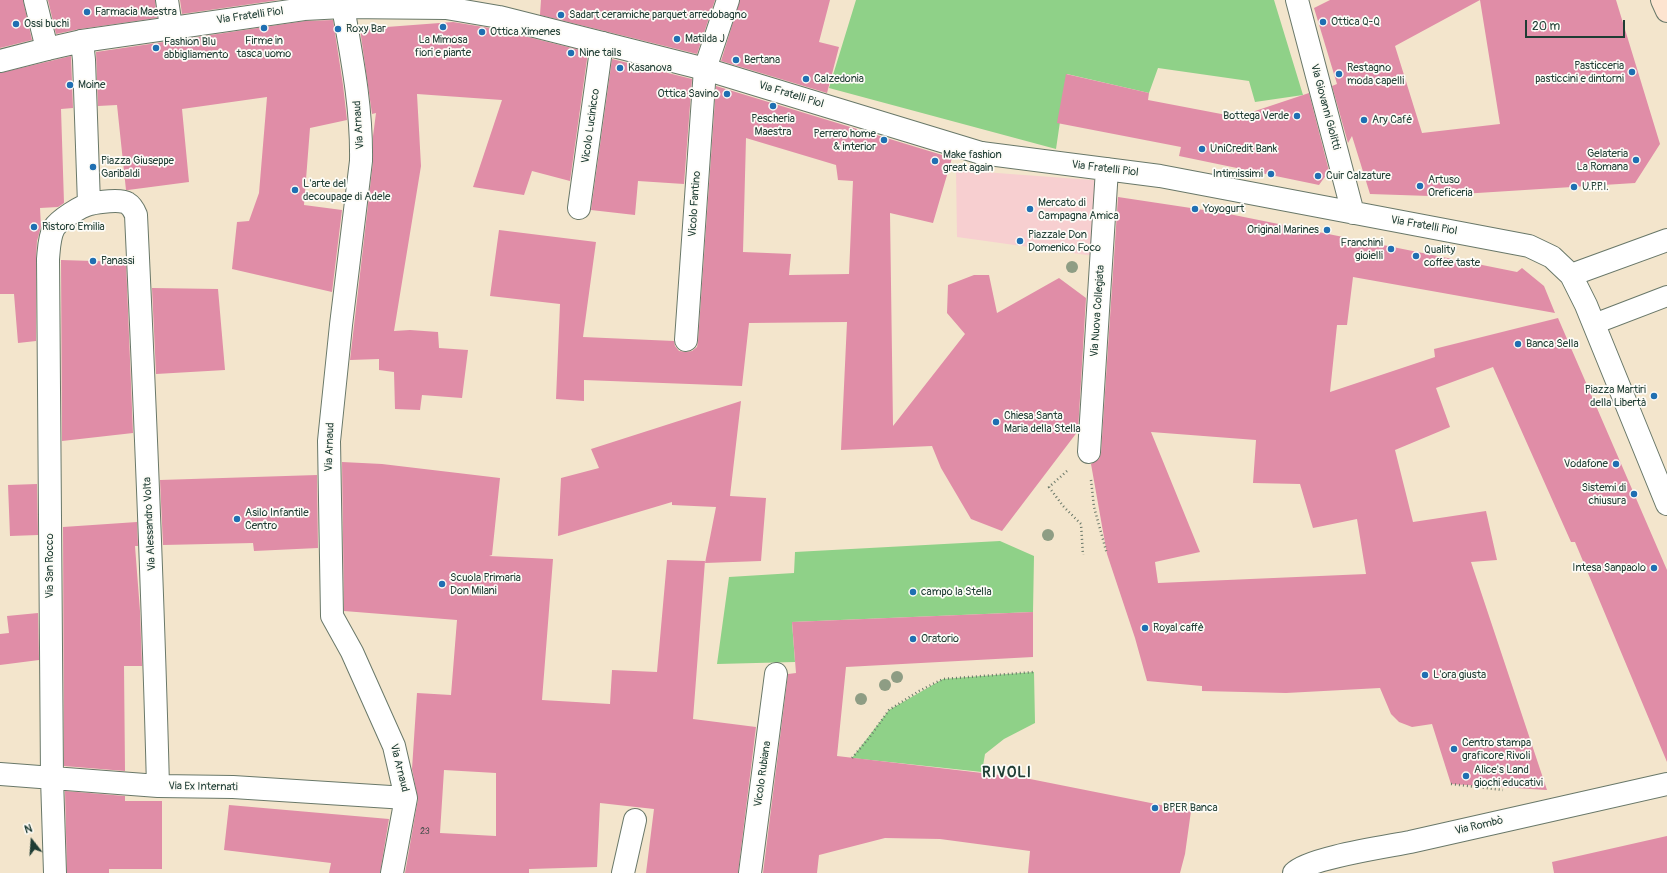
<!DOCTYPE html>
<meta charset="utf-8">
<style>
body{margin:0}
#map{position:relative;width:1667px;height:873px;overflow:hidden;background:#f3e5cc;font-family:Pangolin,sans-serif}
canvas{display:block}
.north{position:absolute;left:12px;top:821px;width:40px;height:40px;-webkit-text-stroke:3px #fdfcf7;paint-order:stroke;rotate:343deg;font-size:11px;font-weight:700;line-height:16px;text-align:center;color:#1f3d34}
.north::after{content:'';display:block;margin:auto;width:14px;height:18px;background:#1f3d34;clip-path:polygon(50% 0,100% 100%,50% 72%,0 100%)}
.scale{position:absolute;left:1525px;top:20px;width:100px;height:18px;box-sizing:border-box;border:2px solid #1f3d34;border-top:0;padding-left:5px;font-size:12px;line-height:14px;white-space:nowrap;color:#1f3d34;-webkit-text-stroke:3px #fdfcf7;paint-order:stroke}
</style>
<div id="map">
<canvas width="1667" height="873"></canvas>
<div class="north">N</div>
<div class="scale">20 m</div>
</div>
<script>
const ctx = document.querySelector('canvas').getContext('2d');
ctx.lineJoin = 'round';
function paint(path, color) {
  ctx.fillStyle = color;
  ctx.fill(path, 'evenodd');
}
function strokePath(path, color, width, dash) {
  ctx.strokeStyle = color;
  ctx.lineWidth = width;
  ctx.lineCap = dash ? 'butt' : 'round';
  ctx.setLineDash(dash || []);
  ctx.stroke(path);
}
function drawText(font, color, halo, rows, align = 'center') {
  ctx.font = font + ' Pangolin,sans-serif';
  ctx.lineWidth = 3.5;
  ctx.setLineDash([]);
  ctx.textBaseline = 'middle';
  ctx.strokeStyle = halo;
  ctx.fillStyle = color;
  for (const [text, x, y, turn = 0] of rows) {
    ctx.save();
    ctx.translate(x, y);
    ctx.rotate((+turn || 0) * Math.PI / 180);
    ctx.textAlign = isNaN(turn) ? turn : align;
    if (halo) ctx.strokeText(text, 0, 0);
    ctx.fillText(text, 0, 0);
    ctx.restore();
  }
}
paint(new Path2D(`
 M 956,170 L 1106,181 L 1101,257 L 957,237 Z`), '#f7cfd0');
paint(new Path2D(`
 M 856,0 L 1274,0 L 1303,95 L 1255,102 L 1249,81 L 1158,68 L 1149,93 L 1067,74 L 1056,149 L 829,88 Z
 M 1000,541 L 1034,556 L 1033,612 L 792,622 L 795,662 L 717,664 L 729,577 L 794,573 L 795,552 Z
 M 1034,672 L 1035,723 L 1004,739 L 985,754 L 982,772 L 852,758 L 889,710 L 943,679 Z`), '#8fd188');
paint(new Path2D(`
 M 0,0 L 23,0 L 32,40 L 0,48 Z
 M 48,0 L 155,0 L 157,18 L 80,29 L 56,34 Z
 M 180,0 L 279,0 L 182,14 Z
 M 541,0 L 715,0 L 697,54 L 540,15 Z
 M 740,0 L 830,0 L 819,42 L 839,47 L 827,93 L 721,61 Z
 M 1330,0 L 1616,0 L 1660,144 L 1635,183 L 1430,196 L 1370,194 L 1352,136 L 1348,143 L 1332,86 L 1337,84 L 1314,8 ZM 1480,0 L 1500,124 L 1422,133 L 1395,46 Z
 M 333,20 L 343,85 L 347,120 L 310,128 L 304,205 L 342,210 L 332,292 L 232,269 L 237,222 L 249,221 L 259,193 L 267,97 L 182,109 L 189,182 L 128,190 L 126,190 L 117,105 L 98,106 L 96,52 L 305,21 Z
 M 453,22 L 496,29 L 588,52 L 570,181 L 532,171 L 524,195 L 473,187 L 502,100 L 417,94 L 421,166 L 394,331 L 410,330 L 438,332 L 439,348 L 468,350 L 462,398 L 422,395 L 420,410 L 395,409 L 394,372 L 379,370 L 379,359 L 350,360 L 373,162 L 373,136 L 376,113 L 372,114 L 360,29 Z
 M 71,56 L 73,108 L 61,109 L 64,203 L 58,207 L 40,208 L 41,227 L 37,241 L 36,259 L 36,341 L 18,343 L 14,294 L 0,294 L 0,73 Z
 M 612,59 L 692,79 L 684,184 L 638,181 L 635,215 L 591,210 Z
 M 1066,74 L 1149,93 L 1148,100 L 1237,117 L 1309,93 L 1329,171 L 1319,185 L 1179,156 L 1181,147 L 1057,123 Z
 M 716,86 L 952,158 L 933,223 L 890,213 L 893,426 L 965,334 L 947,313 L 948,285 L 974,275 L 989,275 L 997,313 L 1059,278 L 1086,298 L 1078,431 L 1002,531 L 971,519 L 941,468 L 932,446 L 841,450 L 847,322 L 749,323 L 742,386 L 584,380 L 584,401 L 556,399 L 560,304 L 490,296 L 499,230 L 596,242 L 583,337 L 674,341 L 675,346 L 679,351 L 686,352 L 692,351 L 697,347 L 698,341 ZM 746,138 L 836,165 L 838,180 L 853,181 L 849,274 L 789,275 L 791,254 L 743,252 Z
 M 1118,197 L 1224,213 L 1517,272 L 1522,268 L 1544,286 L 1555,313 L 1353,277 L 1347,325 L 1337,325 L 1330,392 L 1435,357 L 1434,349 L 1558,318 L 1667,570 L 1667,762 L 1575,542 L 1571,542 L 1493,367 L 1436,388 L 1450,427 L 1395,450 L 1413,522 L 1486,511 L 1497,560 L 1471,562 L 1547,790 L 1451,784 L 1432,724 L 1412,727 L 1399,722 L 1391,714 L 1380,688 L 1286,693 L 1202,691 L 1202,686 L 1147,681 L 1135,638 L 1107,554 L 1091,464 L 1099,459 L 1101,453 ZM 1151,432 L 1256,440 L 1253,483 L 1300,484 L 1313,528 L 1357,519 L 1366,574 L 1158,583 L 1155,562 L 1200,552 Z
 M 61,260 L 126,262 L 133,433 L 62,441 Z
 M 152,288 L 218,289 L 225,370 L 156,374 Z
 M 741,401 L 730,496 L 766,498 L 761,561 L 705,563 L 716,507 L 672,505 L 672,502 L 558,536 L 561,478 L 599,468 L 591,449 Z
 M 342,462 L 382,464 L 500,478 L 492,555 L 489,556 L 553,559 L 542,700 L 610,704 L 612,670 L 657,672 L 667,560 L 705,561 L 693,719 L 756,727 L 738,873 L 646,873 L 654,809 L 600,803 L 597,867 L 529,869 L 529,873 L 405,873 L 418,799 L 412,769 L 417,693 L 451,695 L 457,620 L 344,611 ZM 444,770 L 496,773 L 496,836 L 440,833 Z
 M 317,475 L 318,548 L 254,551 L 253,543 L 163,545 L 160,480 Z
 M 37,484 L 38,535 L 10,536 L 8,485 Z
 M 137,522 L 138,546 L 135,546 L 140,611 L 142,666 L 124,666 L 125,771 L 64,766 L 63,527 Z
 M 1033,612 L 1033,657 L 846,667 L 837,756 L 1025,778 L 1191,811 L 1185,854 L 1180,873 L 1028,873 L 1030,851 L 940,839 L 885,838 L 819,855 L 817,873 L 763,873 L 788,674 L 796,673 L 792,622 Z
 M 38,613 L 39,660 L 0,665 L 0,634 L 9,633 L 7,616 Z
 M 65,791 L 125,796 L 125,801 L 162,801 L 162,869 L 109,869 L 109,873 L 67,873 Z
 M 229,805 L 389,819 L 380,873 L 329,873 L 331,863 L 224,850 Z
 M 1667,836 L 1667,873 L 1554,873 L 1552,862 Z`), '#e08da7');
const service = new Path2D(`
 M 1594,324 L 1667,296`);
const pedestrian = new Path2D(`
 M 446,8 L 499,17 L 705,69 L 981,153
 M 82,41 L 304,9 L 343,7
 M 0,61 L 47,49`);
const minor = new Path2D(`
 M 35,0 L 47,49 L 82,41 L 84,60 L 89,204
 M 167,0 L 171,27
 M 1297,0 L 1353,213
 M 981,153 L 1160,176 L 1529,246 L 1552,257 L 1571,275 L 1586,305 L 1667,504
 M 579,208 L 602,43
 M 1571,275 L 1667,240
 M 686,340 L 705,69 L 728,0
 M 1089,452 L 1107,169
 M 0,774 L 158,786 L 233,787 L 406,798
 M 55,873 L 52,778 L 48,259 C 49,249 49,237 54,228 C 59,220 81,206 90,204 C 98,202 121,199 127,203 C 132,206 134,210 136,215 C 145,406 153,596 158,786
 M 392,873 L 406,798 L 394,746 L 352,652 L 332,616 L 329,441 L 341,325 L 361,161 C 362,109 352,58 343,7 L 446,8 L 447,0
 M 623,873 L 635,820
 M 750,873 L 776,674
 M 1294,873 C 1308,858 1385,847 1410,842 C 1496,823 1581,803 1667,784`);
const secondary = new Path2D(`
 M 1662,0 L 1667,11`);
strokePath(service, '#697869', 22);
strokePath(pedestrian, '#697869', 24);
strokePath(minor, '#697869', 24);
strokePath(secondary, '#697869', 24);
strokePath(new Path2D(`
 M 1067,471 L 1049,487 L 1063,506 L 1081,524 L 1083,555
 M 1091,480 L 1094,507 L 1107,554
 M 852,758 L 869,738 L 889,710 L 919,691 L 943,679 L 1034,672
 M 1451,784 L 1503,790`), '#697869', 2.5, [1, 3]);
strokePath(service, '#fff', 20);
strokePath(pedestrian, '#fff', 22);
strokePath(minor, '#fff', 22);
strokePath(secondary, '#fde4d0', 22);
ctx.fillStyle = '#8e9d84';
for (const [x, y] of [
 [1072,267],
 [1048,535],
 [897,677],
 [885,685],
 [861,699]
]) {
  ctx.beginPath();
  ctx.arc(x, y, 6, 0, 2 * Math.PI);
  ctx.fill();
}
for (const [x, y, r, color] of [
 [87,12,4,"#1f6fb2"],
 [561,15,4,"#1f6fb2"],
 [1323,22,4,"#1f6fb2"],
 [16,24,4,"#1f6fb2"],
 [443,27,4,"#1f6fb2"],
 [264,28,4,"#1f6fb2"],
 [338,29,4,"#1f6fb2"],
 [482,32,4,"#1f6fb2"],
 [677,39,4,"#1f6fb2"],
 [156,48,4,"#1f6fb2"],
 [571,53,4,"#1f6fb2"],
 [736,60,4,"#1f6fb2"],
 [620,68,4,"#1f6fb2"],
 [1632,72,4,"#1f6fb2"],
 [1339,74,4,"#1f6fb2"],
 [806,79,4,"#1f6fb2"],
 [70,85,4,"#1f6fb2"],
 [727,94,4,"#1f6fb2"],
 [773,106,4,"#1f6fb2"],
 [1297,116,4,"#1f6fb2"],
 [1364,120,4,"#1f6fb2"],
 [884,140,4,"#1f6fb2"],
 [1202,149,4,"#1f6fb2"],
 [1636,160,4,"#1f6fb2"],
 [935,161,4,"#1f6fb2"],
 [93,167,4,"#1f6fb2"],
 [1271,174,4,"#1f6fb2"],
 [1318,176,4,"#1f6fb2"],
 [1420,186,4,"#1f6fb2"],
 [1574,187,4,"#1f6fb2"],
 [295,190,4,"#1f6fb2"],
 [1030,209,4,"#1f6fb2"],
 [1195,209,4,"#1f6fb2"],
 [34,227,4,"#1f6fb2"],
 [1327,230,4,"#1f6fb2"],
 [1020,241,4,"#1f6fb2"],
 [1391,249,4,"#1f6fb2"],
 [1416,256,4,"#1f6fb2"],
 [93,261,4,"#1f6fb2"],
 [1518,344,4,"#1f6fb2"],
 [1654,396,4,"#1f6fb2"],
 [996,422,4,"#1f6fb2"],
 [1616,464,4,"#1f6fb2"],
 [1634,494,4,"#1f6fb2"],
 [237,519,4,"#1f6fb2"],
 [1654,568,4,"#1f6fb2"],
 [442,584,4,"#1f6fb2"],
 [913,592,4,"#1f6fb2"],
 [1145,628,4,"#1f6fb2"],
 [913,639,4,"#1f6fb2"],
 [1425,675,4,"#1f6fb2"],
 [1454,749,4,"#1f6fb2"],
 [1466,776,4,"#1f6fb2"],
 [1155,808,4,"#1f6fb2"]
]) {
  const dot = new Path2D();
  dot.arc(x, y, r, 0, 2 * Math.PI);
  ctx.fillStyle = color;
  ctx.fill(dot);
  strokePath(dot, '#fdfcf7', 1.5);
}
drawText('9px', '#4f5151', null, [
 ["23",425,832]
]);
drawText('11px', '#1f3d34', '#fdfcf7', [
 ["Farmacia Maestra",95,12],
 ["Sadart ceramiche parquet arredobagno",569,15],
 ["Ottica Q-Q",1331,22],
 ["Ossi buchi",24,24],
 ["Roxy Bar",346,29],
 ["Ottica Ximenes",490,32],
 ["Matilda J",685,39],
 ["La Mimosa",443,40,"center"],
 ["fiori e piante",443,53,"center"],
 ["Firme in",264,41,"center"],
 ["tasca uomo",264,54,"center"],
 ["Fashion Blu",164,42],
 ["abbigliamento",164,55],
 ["Nine tails",579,53],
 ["Bertana",744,60],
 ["Pasticceria",1624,66,"right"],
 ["pasticcini e dintorni",1624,79,"right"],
 ["Kasanova",628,68],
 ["Restagno",1347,68],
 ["moda capelli",1347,81],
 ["Calzedonia",814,79],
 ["Moine",78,85],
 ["Ottica Savino",719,94,"right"],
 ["Bottega Verde",1289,116,"right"],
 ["Pescheria",773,119,"center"],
 ["Maestra",773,132,"center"],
 ["Ary Café",1372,120],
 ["Perrero home",876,134,"right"],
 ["& interior",876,147,"right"],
 ["UniCredit Bank",1210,149],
 ["Gelateria",1628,154,"right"],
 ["La Romana",1628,167,"right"],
 ["Make fashion",943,155],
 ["great again",943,168],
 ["Piazza Giuseppe",101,161],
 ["Garibaldi",101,174],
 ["Intimissimi",1263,174,"right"],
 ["Cuir Calzature",1326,176],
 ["Artuso",1428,180],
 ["Oreficeria",1428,193],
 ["L'arte del",303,184],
 ["decoupage di Adele",303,197],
 ["U.P.P.I.",1582,187],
 ["Mercato di",1038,203],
 ["Campagna Amica",1038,216],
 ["Yoyogurt",1203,209],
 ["Ristoro Emilia",42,227],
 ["Original Marines",1319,230,"right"],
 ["Piazzale Don",1028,235],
 ["Domenico Foco",1028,248],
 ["Franchini",1383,243,"right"],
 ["gioielli",1383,256,"right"],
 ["Quality",1424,250],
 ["coffee taste",1424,263],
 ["Panassi",101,261],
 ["Banca Sella",1526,344],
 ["Piazza Martiri",1646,390,"right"],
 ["della Libertà",1646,403,"right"],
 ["Chiesa Santa",1004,416],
 ["Maria della Stella",1004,429],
 ["Vodafone",1608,464,"right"],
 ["Sistemi di",1626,488,"right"],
 ["chiusura",1626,501,"right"],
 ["Asilo Infantile",245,513],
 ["Centro",245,526],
 ["Intesa Sanpaolo",1646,568,"right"],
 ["Scuola Primaria",450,578],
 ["Don Milani",450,591],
 ["campo la Stella",921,592],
 ["Royal caffè",1153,628],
 ["Oratorio",921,639],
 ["L'ora giusta",1433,675],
 ["Centro stampa",1462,743],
 ["graficore Rivoli",1462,756],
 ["Alice's Land",1474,770],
 ["giochi educativi",1474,783],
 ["BPER Banca",1163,808]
], 'left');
drawText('11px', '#1f3d34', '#fdfcf7', [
 ["Via Fratelli Piol",250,16,-8],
 ["Via Fratelli Piol",791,95,17],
 ["Via Giovanni Giolitti",1325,107,75],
 ["Via Arnaud",359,125,-94],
 ["Vicolo Lucinicco",591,126,-82],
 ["Via Fratelli Piol",1105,169,7],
 ["Vicolo Fantino",695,204,-86],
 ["Via Fratelli Piol",1424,226,10],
 ["Via Nuova Collegiata",1098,311,-86],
 ["Via Arnaud",330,447,-88],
 ["Via Alessandro Volta",150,524,-93],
 ["Via San Rocco",50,566,-90],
 ["Via Arnaud",399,768,76],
 ["Vicolo Rubiana",763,774,-82],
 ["Via Ex Internati",203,787,1],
 ["Via Rombò",1479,826,-13]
]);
ctx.letterSpacing = '1px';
drawText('bold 15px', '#1f3d34', '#fdfcf7', [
 ["RIVOLI",1007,773]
]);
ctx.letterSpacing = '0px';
</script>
